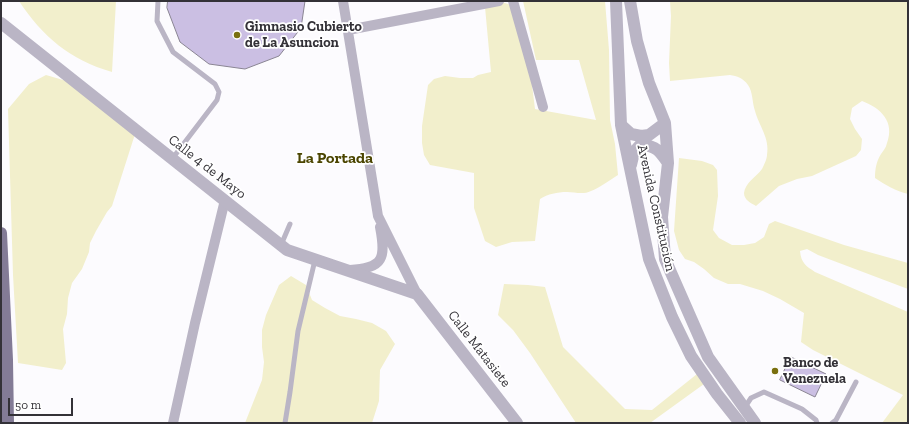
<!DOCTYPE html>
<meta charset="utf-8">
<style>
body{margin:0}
#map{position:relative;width:909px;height:424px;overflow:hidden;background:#fcfbfe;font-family:"Zilla Slab",serif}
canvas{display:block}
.frame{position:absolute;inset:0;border:2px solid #333137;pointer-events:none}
.scale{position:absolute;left:8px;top:398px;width:65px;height:18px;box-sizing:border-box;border:2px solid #333137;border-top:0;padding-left:5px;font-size:12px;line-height:14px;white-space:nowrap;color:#333137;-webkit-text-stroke:3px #fff;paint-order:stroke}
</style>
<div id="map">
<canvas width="909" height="424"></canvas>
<div class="frame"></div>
<div class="scale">50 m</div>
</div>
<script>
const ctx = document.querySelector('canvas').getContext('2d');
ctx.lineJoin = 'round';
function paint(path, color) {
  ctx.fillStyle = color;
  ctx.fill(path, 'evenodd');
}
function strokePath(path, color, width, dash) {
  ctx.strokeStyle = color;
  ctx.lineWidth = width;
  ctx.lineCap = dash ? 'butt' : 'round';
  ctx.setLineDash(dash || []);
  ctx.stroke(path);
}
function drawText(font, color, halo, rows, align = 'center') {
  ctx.font = font + ' "Zilla Slab",serif';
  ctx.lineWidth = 3.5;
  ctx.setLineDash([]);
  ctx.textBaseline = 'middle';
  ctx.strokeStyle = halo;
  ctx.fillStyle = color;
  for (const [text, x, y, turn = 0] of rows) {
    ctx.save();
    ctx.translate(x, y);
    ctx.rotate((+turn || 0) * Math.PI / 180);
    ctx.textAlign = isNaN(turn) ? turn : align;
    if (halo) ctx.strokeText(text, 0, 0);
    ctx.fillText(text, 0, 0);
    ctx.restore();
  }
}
paint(new Path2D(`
 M 19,1 L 116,1 L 112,72 C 70,60 42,36 19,1 Z
 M 523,1 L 605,1 L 609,50 L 610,120 L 615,144 L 618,175 C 610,180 599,188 591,191 C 583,195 575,192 567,192 C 557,192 548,194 540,199 L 535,241 L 512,242 L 496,247 L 485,241 L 474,208 L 474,173 L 430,165 L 424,155 L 422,143 L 422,126 L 428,85 L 434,79 L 445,76 L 460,78 L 473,78 L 478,75 L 491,72 L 485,7 L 502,2 L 511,5 L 530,69 L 535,109 L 596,120 L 579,60 L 536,60 Z
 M 670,1 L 908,1 L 908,194 C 896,191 885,185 875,178 C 875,170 876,162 881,154 C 883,151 886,148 887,143 C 895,122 881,108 862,101 L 852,108 L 850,119 L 855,129 L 862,139 L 861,150 L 856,156 L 812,176 L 797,179 L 779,186 L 756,206 C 751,203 744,200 744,193 C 745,183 756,177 762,169 C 764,165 767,159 767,155 C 770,138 759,126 755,111 C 752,102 753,92 748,85 C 743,78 737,76 730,75 L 670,81 L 669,63 L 671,16 Z
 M 46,75 L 70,82 L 136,131 L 112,206 L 107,212 L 96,231 L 90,243 L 89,252 L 82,269 L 72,283 L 68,298 L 67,314 L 63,329 L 66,363 L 62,370 L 18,363 L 13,275 L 8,109 L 29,84 Z
 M 679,158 L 702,161 L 713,165 L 717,170 L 718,196 L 713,230 L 719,238 L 732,245 L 744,245 L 755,243 L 764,237 L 769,224 L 775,221 L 844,245 L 908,263 L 908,289 L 818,255 L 807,249 L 800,251 C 801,263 806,266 815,272 L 908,312 L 908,423 L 882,423 L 903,395 L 813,350 L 801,342 L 804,313 L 780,299 L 763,291 L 740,284 L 728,284 L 714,278 L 704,269 L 694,262 L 685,259 L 679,250 L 674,231 Z
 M 291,276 L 306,285 L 312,300 L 325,308 L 340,316 L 356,319 L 372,323 L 386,331 L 395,344 L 380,370 L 379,401 L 372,423 L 245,423 L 262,380 L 264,362 L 262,347 L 262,330 L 266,315 L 279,285 Z
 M 504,284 L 528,285 L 545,287 L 563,347 L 625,409 L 652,410 L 697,374 L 704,384 L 650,423 L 576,423 L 530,353 L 513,330 L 498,315 Z`), '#f2efcc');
const building = new Path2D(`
 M 168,1 L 305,1 L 301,28 L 279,56 L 245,69 L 209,64 L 180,42 L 167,8 Z
 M 791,357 L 826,374 L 815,397 L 780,380 Z`);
paint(building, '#cbbfe3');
strokePath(building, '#8a8593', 1);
strokePath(new Path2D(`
 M 158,1 L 157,21 L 173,52 L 215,84 L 219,92 L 217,100 L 172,159
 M 281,245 L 290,224
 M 745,407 L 751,398 L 764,392 L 802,409 L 816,420 L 817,423
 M 285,423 L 290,392 L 298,331 L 315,260
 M 832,423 L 836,420 L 856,382`), '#bab5c5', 5);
strokePath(new Path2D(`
 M 343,1 L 378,216 L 417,294
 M 513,1 L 543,107
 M 348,30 L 499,1
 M 350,270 C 384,268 386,258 380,227
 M 173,423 L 195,323 L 225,200`), '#bab5c5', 10);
strokePath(new Path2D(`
 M 616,1 L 621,125 L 649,259 L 672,317 L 691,356 L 717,394 L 740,423
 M 630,1 L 637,41 L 649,83 L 665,123 L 668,163 L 662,217 L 665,259 L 708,357 L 755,423
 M 1,23 L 287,250 L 417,294 L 517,423
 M 621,125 L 631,134 L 641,136 L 649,135 L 665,123
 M 631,165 L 634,152 L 641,144 C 657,147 659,150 668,163`), '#bab5c5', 12);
strokePath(new Path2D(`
 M 1,233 L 7,360 L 8,423`), '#837b96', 12);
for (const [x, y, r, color] of [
 [237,35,4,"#796f0e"],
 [775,371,4,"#796f0e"]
]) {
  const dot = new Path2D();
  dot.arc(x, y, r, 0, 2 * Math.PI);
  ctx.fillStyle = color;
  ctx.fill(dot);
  strokePath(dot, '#fff', 1.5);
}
drawText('bold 14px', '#333137', '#fff', [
 ["Gimnasio Cubierto",245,27],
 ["de La Asuncion",245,43],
 ["Banco de",783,363],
 ["Venezuela",783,379]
], 'left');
drawText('14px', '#333137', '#fff', [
 ["Calle 4 de Mayo",207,167,38],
 ["Avenida Constitución",656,208,77],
 ["Calle Matasiete",479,349,52]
]);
drawText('bold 16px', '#4b4501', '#fff', [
 ["La Portada",335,158]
]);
</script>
